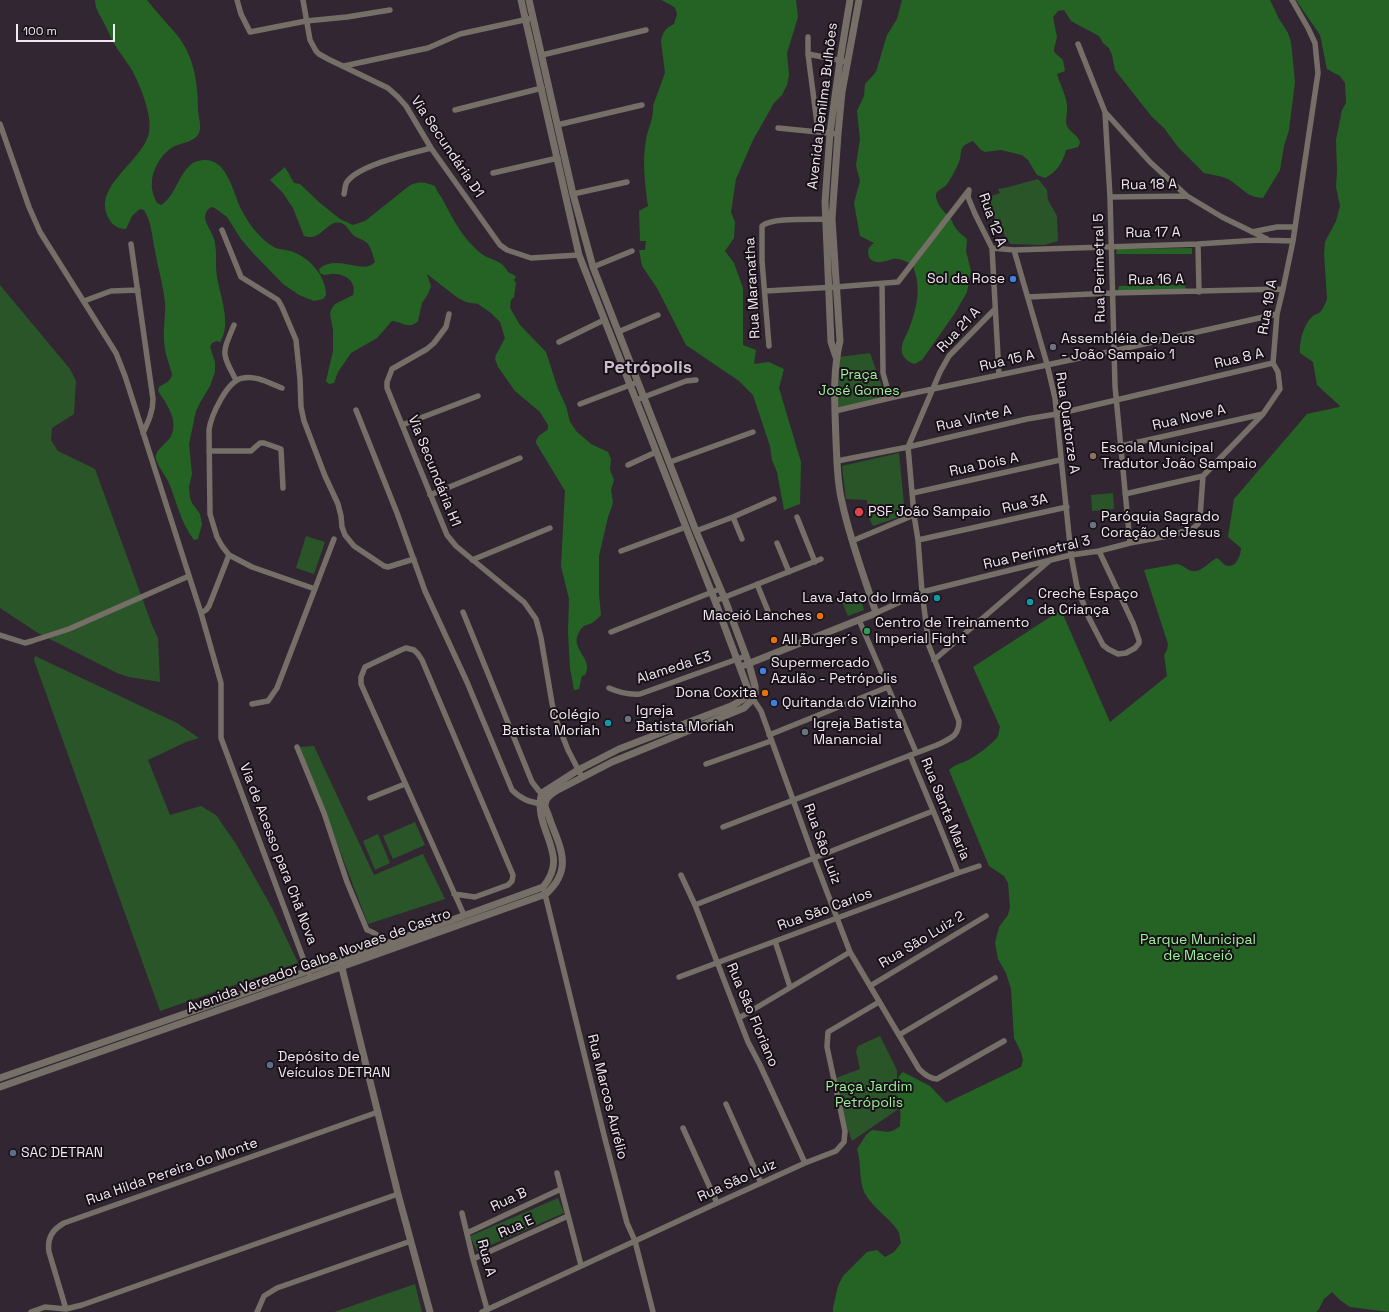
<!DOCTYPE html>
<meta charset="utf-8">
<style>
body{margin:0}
#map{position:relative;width:1389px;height:1312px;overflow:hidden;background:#322633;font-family:"Space Grotesk",sans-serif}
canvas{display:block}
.scale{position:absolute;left:16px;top:24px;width:99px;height:18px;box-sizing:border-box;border:2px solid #f1e8f1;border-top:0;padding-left:5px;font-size:12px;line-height:14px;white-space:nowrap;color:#f1e8f1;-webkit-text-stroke:3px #171117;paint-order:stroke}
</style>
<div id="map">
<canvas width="1389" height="1312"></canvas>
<div class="scale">100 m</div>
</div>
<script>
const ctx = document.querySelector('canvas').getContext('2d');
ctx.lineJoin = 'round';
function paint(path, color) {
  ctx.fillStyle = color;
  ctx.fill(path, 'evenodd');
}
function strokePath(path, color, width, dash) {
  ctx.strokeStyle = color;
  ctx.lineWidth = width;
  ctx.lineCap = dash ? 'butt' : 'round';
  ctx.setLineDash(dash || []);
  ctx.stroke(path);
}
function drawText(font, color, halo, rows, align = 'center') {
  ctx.font = font + ' "Space Grotesk",sans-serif';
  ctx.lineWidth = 4;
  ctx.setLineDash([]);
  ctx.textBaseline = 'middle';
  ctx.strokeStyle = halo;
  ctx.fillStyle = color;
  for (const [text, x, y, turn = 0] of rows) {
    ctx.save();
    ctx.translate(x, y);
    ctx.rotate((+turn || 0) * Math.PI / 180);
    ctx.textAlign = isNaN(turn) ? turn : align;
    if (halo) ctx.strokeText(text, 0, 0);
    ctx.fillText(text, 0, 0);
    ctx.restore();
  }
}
paint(new Path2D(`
 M 1038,179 L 1047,190 L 1048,200 L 1057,216 L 1058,241 L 1044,245 L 1010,244 L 983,199 L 1000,193 L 998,189 L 1005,188 Z
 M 0,285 L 70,369 L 76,381 L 74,414 L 52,428 L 51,440 L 58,451 L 95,469 L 152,625 L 158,638 L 160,682 L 129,677 L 117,673 L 38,633 L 0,608 Z
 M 870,353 L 886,398 L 838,408 L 839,357 Z
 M 899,453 L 905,515 L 873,526 L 869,518 L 867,500 L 846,499 L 842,466 Z
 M 1113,493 L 1114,509 L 1092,511 L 1091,495 Z
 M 306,536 L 325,542 L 314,574 L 296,568 Z
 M 859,592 L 864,610 L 848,616 L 841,599 Z
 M 35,656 L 177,723 L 199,738 L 186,742 L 148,760 L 170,815 L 201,806 L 216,815 L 236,844 L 272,908 L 298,963 L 160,1011 L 34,660 Z
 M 314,746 L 374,875 L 423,854 L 445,899 L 368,924 L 300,747 Z
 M 415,822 L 425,845 L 393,859 L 383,836 Z
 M 378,834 L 390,863 L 375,870 L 363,841 Z
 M 880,1036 L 897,1070 L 897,1110 L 852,1141 L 846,1124 L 836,1078 L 860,1069 L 856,1051 L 858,1046 Z
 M 558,1198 L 564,1213 L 477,1251 L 470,1236 Z
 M 415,1284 L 422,1312 L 334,1312 Z`), '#2a5529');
paint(new Path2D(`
 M 95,0 L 147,0 C 156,12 167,23 177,35 C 194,56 198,83 198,109 C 198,117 202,125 199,133 C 195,142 180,143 173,147 C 162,153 152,170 152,182 C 151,189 154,197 157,203 L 161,205 C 179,195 180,158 206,160 C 228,161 233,193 241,209 C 246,218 251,227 258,234 C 262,238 267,243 272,246 C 277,250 284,249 290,251 C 308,256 326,275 326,295 L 323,299 L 314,301 L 299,295 L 283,284 L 252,252 L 241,239 L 227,217 L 215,208 L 211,207 C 207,210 205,213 205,218 C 206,226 214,234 215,243 C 217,254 215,266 217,277 C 220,296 232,324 220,342 L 216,341 L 212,343 L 210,347 L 215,362 L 215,372 L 210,386 L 201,401 L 196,411 L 189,444 L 192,474 L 189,487 L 190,498 L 192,503 L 200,514 L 202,524 L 198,539 L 194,540 C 180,522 177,501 168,481 C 164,474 158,466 156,459 C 154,450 168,443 171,436 C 179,420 166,403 158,391 L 159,387 C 165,383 171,382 172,374 C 169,363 164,351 164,339 C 163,326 166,314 165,302 C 163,285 158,268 155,251 C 152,238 152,222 144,210 L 140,209 L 132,216 L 126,229 C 118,229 112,225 109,219 C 91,186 142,163 149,133 C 153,116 139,81 130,67 C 124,58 118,50 113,42 C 110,36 108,30 105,25 C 101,16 95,10 95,0 Z
 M 652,0 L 796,0 L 798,17 L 787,53 L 789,75 L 787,85 L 782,95 L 774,103 L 753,140 L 736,179 L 731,212 L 735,222 L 734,238 L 725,251 L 734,263 L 743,288 L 743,345 L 756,350 L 754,364 L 769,362 L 784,369 L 779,388 L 801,462 L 800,504 L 784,510 L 777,472 L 772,460 L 770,446 L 753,395 L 739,381 L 686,345 L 657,288 L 642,266 L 639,250 L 645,250 L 646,241 L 640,241 L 639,211 L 648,206 C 645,185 642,162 646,140 C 648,128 654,118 653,106 L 665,73 L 661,41 C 663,31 666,28 674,24 L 677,14 L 675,8 L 671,5 L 661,0 Z
 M 902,0 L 1270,0 L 1279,19 L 1288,33 L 1291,42 L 1295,82 L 1289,130 L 1284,146 L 1280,170 L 1263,198 L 1255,197 L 1248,194 L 1230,180 L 1223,177 L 1204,173 L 1178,147 L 1164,128 L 1152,117 L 1115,70 L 1112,55 L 1109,48 L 1103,43 L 1099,36 L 1071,21 L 1064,10 L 1058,11 L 1053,17 L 1057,37 L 1054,49 L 1054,52 L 1063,60 L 1065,71 L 1057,74 C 1060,86 1068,97 1067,110 C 1067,116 1065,121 1067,126 C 1070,133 1079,135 1080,143 L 1078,147 L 1066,150 C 1063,162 1057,172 1045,178 L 1037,175 L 1028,160 L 1022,155 L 1001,150 L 985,152 L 981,150 L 973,141 C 957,147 963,150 959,162 C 956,169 952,177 947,184 C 944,189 935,189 936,197 C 938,207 944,211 950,218 C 953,222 954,227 958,231 C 960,234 964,236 967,239 L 966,251 L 971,271 L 967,292 L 955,313 L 922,360 L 914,364 C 906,361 900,355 902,346 C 903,340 907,334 909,329 C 916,310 921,291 915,272 C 914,270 914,268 913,266 C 909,262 899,258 893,259 C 884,261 879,265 870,259 C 867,251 867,248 874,243 L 860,236 L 854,203 L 860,181 L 856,165 L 860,139 L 857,111 L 864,96 L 865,84 L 876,72 L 887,35 L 897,19 Z
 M 1296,0 L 1389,0 L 1389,1312 L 1350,1307 L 1340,1300 L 1332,1292 L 1324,1299 L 1319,1309 L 1316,1312 L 833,1312 L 833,1308 L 838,1286 L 843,1276 L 867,1252 L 877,1250 L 885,1257 L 894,1252 L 901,1243 C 900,1240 900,1234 898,1231 C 890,1218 873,1208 865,1194 C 858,1179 862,1164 857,1149 L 866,1135 L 872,1130 C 885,1131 890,1135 900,1126 C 900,1120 901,1114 900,1109 C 899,1097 891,1082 903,1072 L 930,1086 L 946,1103 L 1021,1067 L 1023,1060 L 1021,1052 L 1014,1038 L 1011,989 L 1006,973 L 998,959 L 995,943 L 999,927 L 1008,915 L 1010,907 L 1008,883 L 1004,876 L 989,866 L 949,770 C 955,764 961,764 968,760 C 976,756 993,744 998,736 C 999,733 999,730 1000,727 L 973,667 L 1061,610 L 1110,722 L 1167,676 L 1164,655 L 1167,650 L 1168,644 L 1144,570 L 1177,564 C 1184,565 1186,570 1192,571 C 1202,573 1209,561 1217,558 C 1220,560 1222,563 1225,565 C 1235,570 1241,556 1241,548 L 1228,537 L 1234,499 L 1307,414 L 1339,407 L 1340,406 L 1317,385 L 1313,362 L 1300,353 C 1299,342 1304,323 1313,316 C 1314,315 1317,314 1319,313 C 1323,310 1325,304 1327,299 L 1324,253 L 1325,242 L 1336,221 L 1340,206 L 1336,187 L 1337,171 L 1336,140 L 1342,110 L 1346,103 L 1345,83 L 1340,76 L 1327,69 L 1320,35 Z
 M 285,167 L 294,183 L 300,184 L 320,203 L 340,219 L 353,225 L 365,221 L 409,186 C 419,181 424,182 435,186 C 437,192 441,196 444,202 C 454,221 462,237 479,252 C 489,261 501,258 508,272 L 514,275 L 516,277 L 514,280 L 516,283 L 514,297 L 511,300 L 510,308 L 520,325 L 546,352 L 558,389 L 566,406 L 570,422 L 577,432 L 591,444 L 608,452 L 611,459 L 610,470 L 614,480 L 611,490 L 613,502 L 611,509 L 608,517 L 599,556 L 599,594 L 601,615 C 598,618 595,621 592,623 C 587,625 584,625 581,629 C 566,649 595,657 585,675 L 582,676 L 579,689 L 574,690 L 570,668 L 568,632 L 569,599 L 561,566 L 565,491 L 536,443 C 536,435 543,434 548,429 L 548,425 L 540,412 L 515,391 L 498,367 L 495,359 L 496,355 L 505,338 L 500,322 L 491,313 L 478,304 L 466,302 L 458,298 L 427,274 L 431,286 L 428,294 L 422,303 L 418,321 C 410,330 402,322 392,321 L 377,338 L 351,353 L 338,372 L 334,383 L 329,384 L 326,381 L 333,351 L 333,330 L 330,314 L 331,310 L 335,304 L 353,295 C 357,282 346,274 334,274 C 331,273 328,275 324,275 L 320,273 L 319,269 C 338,253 363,276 375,262 C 373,256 371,246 366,242 C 362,239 357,238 353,235 C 350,232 348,228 345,225 C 328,214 323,243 304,236 L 293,208 L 283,193 L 270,180 Z
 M 1192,248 L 1192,254 L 1116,254 L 1117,249 Z
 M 1185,285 L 1186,290 L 1118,290 L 1119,286 Z`), '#256325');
strokePath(new Path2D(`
 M 237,0 L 241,14 L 250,32 L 306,21 L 347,17 L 390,10
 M 303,0 L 310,40 L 316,51 L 319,54 L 328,59 L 388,88 L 398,97 L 406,106 L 431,148 L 500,245 L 507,250 L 531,258 L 579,255
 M 808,37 L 808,54 L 818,131
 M 1078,44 L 1105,112 L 1150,162 L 1187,196 L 1222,217 L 1267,239
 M 808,54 L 848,62
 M 542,55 L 646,30
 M 344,66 L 428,48 L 460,34 L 533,18
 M 455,110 L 542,88
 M 1105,112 L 1110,197 L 1115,386 L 1130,543
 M 0,124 L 29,207 L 40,232 L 116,353 L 125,376 L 201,613 L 221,683 L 221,738 L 309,974
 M 557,125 L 642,105
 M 778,128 L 838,134
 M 493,173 L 558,158
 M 344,194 C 345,190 345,184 347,182 C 358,165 412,153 431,148
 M 573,194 L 627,182
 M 1110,197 L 1187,196
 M 222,230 L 241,277 L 278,300 L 282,307 L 296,340 L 300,379 L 301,407 L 304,421 L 325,476 L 338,504 L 341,516 L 342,527 L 345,535 L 354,546 L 384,566 L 388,567 L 414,559
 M 1252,232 L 1277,227 L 1295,227
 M 131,244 L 153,399 C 153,412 148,422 143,433
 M 1198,244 L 1199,292
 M 992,248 L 1014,250 L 1198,244 L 1259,240 L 1293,241
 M 1014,250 L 1047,364 L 1055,398 L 1071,555 L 1077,587 L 1089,618 L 1103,645 L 1108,649 L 1118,654 L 1126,653 L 1135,648 L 1139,643 L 1139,640 L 1133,623 L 1099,551
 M 593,267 L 632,251
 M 882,284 L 883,373 L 890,398
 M 765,291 L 836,287 L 898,282 L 969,190 L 968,197 L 975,214 L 992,248 L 999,375
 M 1028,297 L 1112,293 L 1283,289
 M 84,301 L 111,291 L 138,290
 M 449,314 L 446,327 L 434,343 L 427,349 L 392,369 L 387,382 L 387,388 L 447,535 L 456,546 L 468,556 L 524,602 L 536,619 L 541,638 L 552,703 L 555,717 L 568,750 L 582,777
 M 234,325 C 222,354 221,352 236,380
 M 618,332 L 658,315
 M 559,342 L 604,320
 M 769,346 L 762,261 L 762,226 C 772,217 815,220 829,219
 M 282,388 C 271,384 256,375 243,378 C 227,380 211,416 209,430 L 210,514 L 217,537 L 222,546 L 229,555 L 252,567 L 315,589
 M 636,400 L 686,381 L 696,380
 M 580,404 L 638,382
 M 356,410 L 397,513 L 425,591 L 467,682 L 512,790 C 521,799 529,802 542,804
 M 835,411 L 890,398 L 1113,351 L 1277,314
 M 402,425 L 478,396
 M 1121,446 L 1263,414
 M 209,451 L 251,451 L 260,443 L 264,443 L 281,449 L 283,488
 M 837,461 L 908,447 L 1027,419 L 1057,414 L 1273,363
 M 670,462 L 753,432
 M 628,465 L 656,452
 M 913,493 L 1060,460
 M 1125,494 L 1203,476
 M 430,495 L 520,458
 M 733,517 L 742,539
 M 797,517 L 815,562
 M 696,531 L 733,517 L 774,499
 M 918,540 L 1067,507
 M 852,541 L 914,515
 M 777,543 L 789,572
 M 621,551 L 686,527
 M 472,560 L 550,528
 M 757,584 L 768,611
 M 715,601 L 821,559
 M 463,612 L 532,782 L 539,791 L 545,795
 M 201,613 L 206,610 L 209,606 L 229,555
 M 876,613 L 922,592 L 1071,555 L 1099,551 L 1130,543 L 1168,536 L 1192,529 L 1198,524 L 1200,517 L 1203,476 L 1263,414 L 1280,389 L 1278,372 L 1273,363 L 1277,314 L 1283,289 L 1293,241 L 1318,73 L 1315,43 L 1308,28 L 1292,0
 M 859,620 L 916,752
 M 611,632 L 720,589
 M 0,635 L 25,643 L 32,641 L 69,629 L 189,576
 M 934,660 L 1048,562
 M 609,688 C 620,693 628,695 640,694 L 746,656
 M 751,698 L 753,699 L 761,711 L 814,858 L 850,952 L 919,1069 C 924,1074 930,1079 937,1079 L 1004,1041
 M 252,704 L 268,701 L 277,688 L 334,539
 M 769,735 L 888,687
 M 297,747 L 324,813 L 347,882 L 367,930 C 376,933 380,936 383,945
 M 910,755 C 926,794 943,833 958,873
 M 706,764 L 771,741
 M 370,798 L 405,784
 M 723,827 L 937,745 C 949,739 959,737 959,721 L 929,646 L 922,592 L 918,540 L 914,515 L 908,447 L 940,372 L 949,356 L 995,309
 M 681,875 L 695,905 L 748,1042 L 760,1065 L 805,1163
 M 544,890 L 605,1139 L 627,1223 L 635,1241 L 653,1312
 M 454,894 L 475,897 L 508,885 L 512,881 L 513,875 L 422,660 L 418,654 L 414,650 L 406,648 L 401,650 L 365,667 L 361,677 L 361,684 L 464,915
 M 695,905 L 933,811
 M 775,941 L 790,987
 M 679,977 L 958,873 L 979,866
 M 870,986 L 986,916
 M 739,1018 L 850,952
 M 899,1035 L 995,978
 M 726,1104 L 761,1183
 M 683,1128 L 717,1203
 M 557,1173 L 581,1265
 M 462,1213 L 473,1259 L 487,1309
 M 467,1233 L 561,1189
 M 473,1259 L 568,1216
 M 66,1309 L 49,1252 C 47,1238 52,1230 64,1223 L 378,1112
 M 31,1312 L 45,1307 L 66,1309 L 82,1305 L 398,1194
 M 257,1312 L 264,1296 L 277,1288 L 411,1241
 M 482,1312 L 717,1203 L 805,1163 L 836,1151 L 844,1142 L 845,1131 L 827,1047 L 828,1032 L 879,1002`), '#756f68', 5.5);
strokePath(new Path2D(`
 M 836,357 L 831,342 L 825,202 L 830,133 L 840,60 L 850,0
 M 745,665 L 876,613 C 864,576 850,540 842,502 C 837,483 837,461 836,441 C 835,408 832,374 840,341 L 832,219 L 838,134 L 842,92 L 859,0
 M 341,964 L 398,1194 L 430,1312
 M 0,1078 L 383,945 L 543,887 C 565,861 547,843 541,815 C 540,807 539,801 542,793 L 578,770 L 619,749 L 731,706 C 741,701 745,700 748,689 L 715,601 L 579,255 L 521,0
 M 0,1087 L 310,978 L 546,894 C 573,869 561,849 550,820 C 549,815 545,809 545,805 C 545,798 551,794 556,791 L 612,762 L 744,708 L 753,699 L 755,694 L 755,686 L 749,664 L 724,597 L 696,531 L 593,267 L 573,194 L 529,0`), '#756f68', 7);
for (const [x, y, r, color] of [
 [1013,279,4,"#3f7fe0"],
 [1053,347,4,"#6b7280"],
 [1093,456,4,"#8d6e63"],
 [859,512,5,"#e0444e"],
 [1093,525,4,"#6b7280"],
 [937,598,4,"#0f9aa8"],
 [1030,602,4,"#0f9aa8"],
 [820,616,4,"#e8710a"],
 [867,631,4,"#2e9e5b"],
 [774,640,4,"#e8710a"],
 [763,671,4,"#3f7fe0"],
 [765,693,4,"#e8710a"],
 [774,703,4,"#3f7fe0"],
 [628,719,4,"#6b7280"],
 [608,723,4,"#0f9aa8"],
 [805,732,4,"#6b7280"],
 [270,1065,4,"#5c6f8a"],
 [13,1153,4,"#5c6f8a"]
]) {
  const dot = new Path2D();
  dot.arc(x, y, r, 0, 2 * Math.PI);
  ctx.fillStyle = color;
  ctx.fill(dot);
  strokePath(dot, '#171117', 1.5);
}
drawText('14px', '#f1e8f1', '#171117', [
 ["Avenida Denilma Bulhões",823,106,-83],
 ["Via Secundária D1",447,147,56],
 ["Rua 18 A",1149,185,-1],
 ["Rua 12 A",992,220,70],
 ["Rua 17 A",1153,233,-1],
 ["Rua Perimetral 5",1100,268,-91],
 ["Rua 16 A",1156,280,-1],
 ["Rua Maranatha",753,288,-93],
 ["Rua 19 A",1268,307,-80],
 ["Rua 21 A",959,330,-47],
 ["Rua 8 A",1239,359,-13],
 ["Rua 15 A",1007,361,-13],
 ["Rua Nove A",1189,418,-13],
 ["Rua Vinte A",974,419,-13],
 ["Rua Quatorze A",1067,423,82],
 ["Rua Dois A",984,465,-12],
 ["Via Secundária H1",434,471,68],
 ["Rua 3A",1025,504,-13],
 ["Rua Perimetral 3",1037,553,-13],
 ["Alameda E3",674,668,-18],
 ["Rua Santa Maria",945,809,68],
 ["Rua São Luiz",822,844,70],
 ["Via de Acesso para Chã Nova",278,854,69],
 ["Rua São Carlos",825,910,-20],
 ["Rua São Luiz 2",922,940,-31],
 ["Avenida Vereador Galba Novaes de Castro",319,961,-20],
 ["Rua São Floriano",752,1015,67],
 ["Rua Marcos Aurélio",607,1097,76],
 ["Rua Hilda Pereira do Monte",172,1172,-19],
 ["Rua São Luiz",737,1181,-24],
 ["Rua B",509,1200,-25],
 ["Rua E",516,1227,-24],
 ["Rua A",486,1258,75]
]);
drawText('14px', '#f1e8f1', '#171117', [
 ["Sol da Rose",1005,279,"right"],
 ["Assembléia de Deus",1061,339],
 ["- João Sampaio 1",1061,355],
 ["Escola Municipal",1101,448],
 ["Tradutor João Sampaio",1101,464],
 ["PSF João Sampaio",868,512],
 ["Paróquia Sagrado",1101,517],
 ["Coração de Jesus",1101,533],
 ["Creche Espaço",1038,594],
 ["da Criança",1038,610],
 ["Lava Jato do Irmão",929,598,"right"],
 ["Maceió Lanches",812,616,"right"],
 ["Centro de Treinamento",875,623],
 ["Imperial Fight",875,639],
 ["All Burger´s",782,640],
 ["Supermercado",771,663],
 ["Azulão - Petrópolis",771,679],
 ["Dona Coxita",757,693,"right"],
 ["Quitanda do Vizinho",782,703],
 ["Igreja",636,711],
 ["Batista Moriah",636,727],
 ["Colégio",600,715,"right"],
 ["Batista Moriah",600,731,"right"],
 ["Igreja Batista",813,724],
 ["Manancial",813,740],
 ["Depósito de",278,1057],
 ["Veículos DETRAN",278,1073],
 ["SAC DETRAN",21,1153]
], 'left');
drawText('14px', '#9df199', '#171117', [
 ["Praça",859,375],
 ["José Gomes",859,391],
 ["Parque Municipal",1198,940],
 ["de Maceió",1198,956],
 ["Praça Jardim",869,1087],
 ["Petrópolis",869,1103]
]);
drawText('bold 18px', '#ccbccc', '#171117', [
 ["Petrópolis",648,368]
]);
</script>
